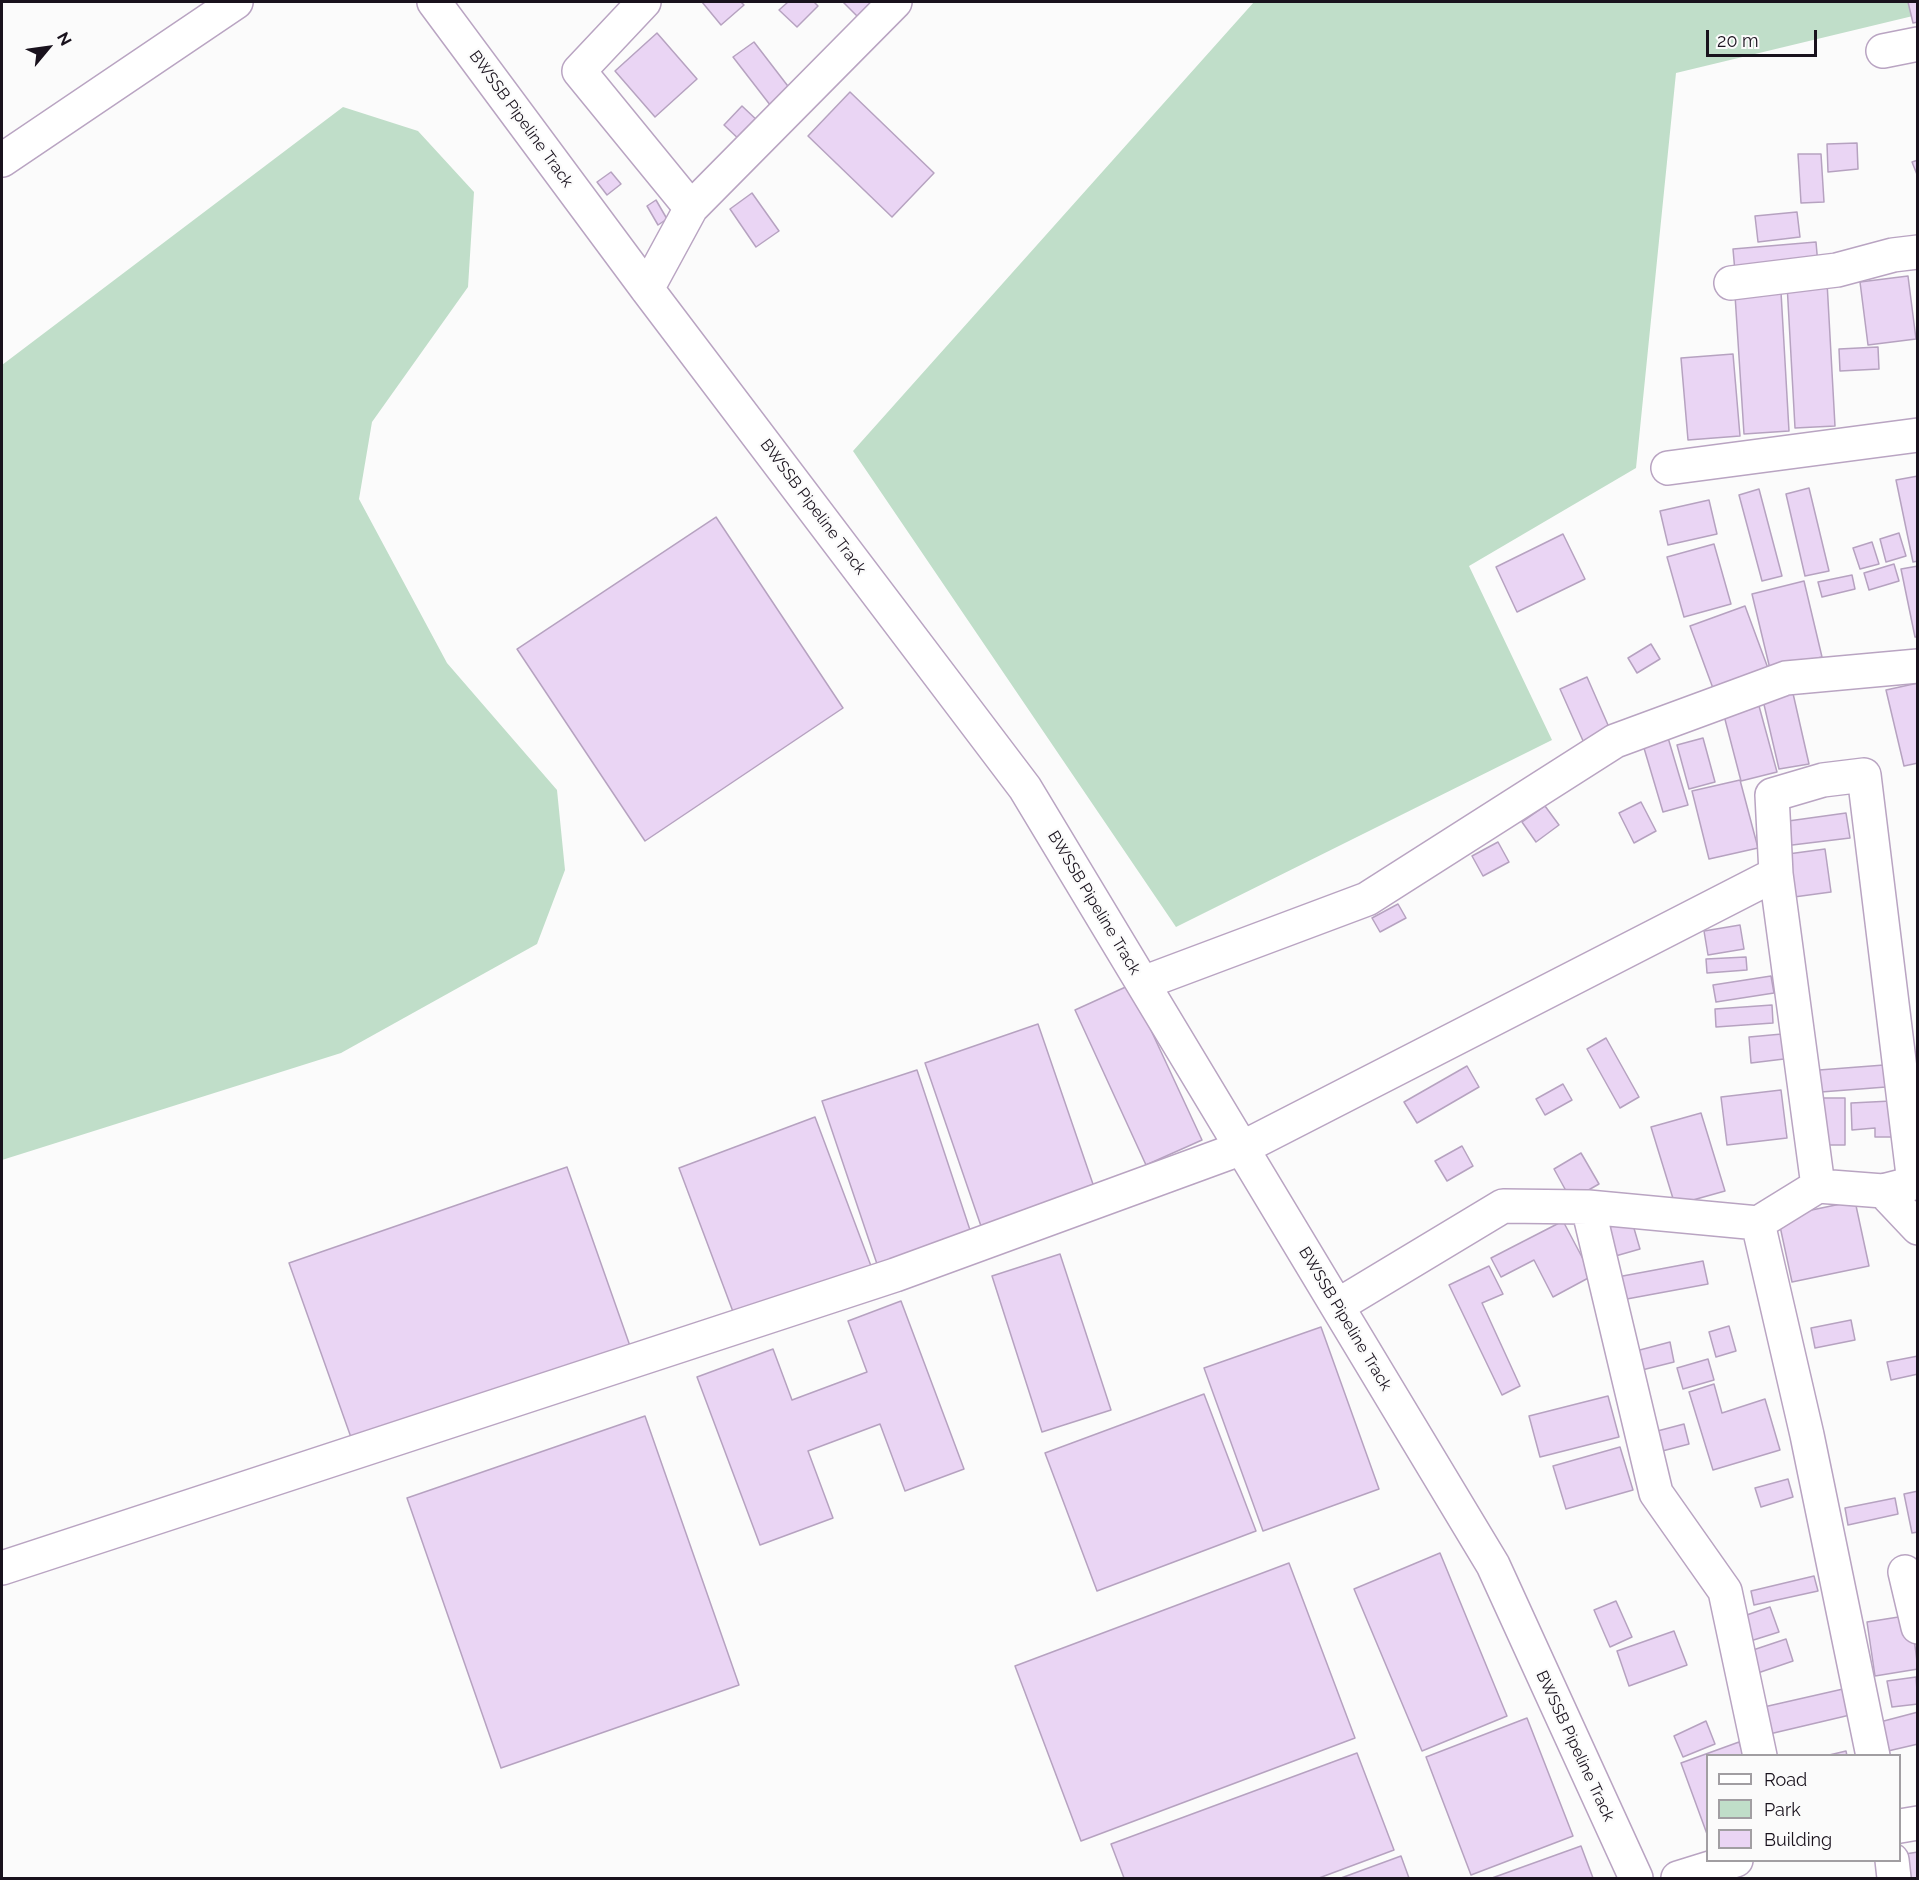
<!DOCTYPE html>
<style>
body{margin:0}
#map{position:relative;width:1919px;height:1880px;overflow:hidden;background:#fbfbfb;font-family:Raleway,sans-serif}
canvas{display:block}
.frame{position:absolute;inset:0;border:3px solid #19121d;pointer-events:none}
.legend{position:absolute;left:1706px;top:1754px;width:195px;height:108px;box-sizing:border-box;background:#fbfbfb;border:2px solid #a19ea2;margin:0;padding:8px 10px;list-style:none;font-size:18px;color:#19121d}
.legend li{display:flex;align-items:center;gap:12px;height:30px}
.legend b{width:30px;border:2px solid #a19ea2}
.north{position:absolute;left:18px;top:18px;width:60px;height:60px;-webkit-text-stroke:4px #fbfbfb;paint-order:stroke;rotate:61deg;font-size:16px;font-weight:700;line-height:24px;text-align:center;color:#19121d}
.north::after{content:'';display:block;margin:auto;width:21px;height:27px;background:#19121d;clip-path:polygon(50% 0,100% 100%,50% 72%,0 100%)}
.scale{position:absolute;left:1706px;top:30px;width:111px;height:27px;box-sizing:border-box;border:3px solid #19121d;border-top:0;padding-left:8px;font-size:18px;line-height:21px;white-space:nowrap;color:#19121d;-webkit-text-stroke:4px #fbfbfb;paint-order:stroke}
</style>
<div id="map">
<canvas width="1919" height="1880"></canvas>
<div class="frame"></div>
<ul class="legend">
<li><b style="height:8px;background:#fff"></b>Road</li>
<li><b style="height:16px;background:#c0dec9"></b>Park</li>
<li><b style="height:16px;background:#ead5f4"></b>Building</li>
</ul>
<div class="north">N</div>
<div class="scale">20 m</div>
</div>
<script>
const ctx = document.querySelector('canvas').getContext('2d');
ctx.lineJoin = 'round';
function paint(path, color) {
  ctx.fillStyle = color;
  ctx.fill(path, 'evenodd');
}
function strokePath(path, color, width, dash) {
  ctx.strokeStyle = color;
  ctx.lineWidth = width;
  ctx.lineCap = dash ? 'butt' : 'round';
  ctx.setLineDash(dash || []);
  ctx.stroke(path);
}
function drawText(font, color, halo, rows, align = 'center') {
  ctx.font = font + ' Raleway,sans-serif';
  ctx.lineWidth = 4.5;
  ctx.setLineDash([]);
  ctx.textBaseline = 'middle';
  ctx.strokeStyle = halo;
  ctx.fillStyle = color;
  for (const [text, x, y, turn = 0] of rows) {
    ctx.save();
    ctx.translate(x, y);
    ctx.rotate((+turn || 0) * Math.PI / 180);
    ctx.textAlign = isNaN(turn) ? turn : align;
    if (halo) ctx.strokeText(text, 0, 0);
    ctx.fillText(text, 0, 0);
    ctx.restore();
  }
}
paint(new Path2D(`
 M 1254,2 L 1917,2 L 1917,15 L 1676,73 L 1636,468 L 1469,566 L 1552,740 L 1176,927 L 853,451 Z
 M 343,107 L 418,131 L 474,192 L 468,287 L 372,422 L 359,499 L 447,663 L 557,790 L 565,870 L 537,944 L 341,1053 L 2,1160 L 2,365 Z`), '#c0dec9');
const building = new Path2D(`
 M 702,2 L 741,2 L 744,5 L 721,25 Z
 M 788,2 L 814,2 L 818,6 L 797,27 L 779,10 Z
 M 843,2 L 883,2 L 863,22 Z
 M 1908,2 L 1918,2 L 1918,22 L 1913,23 Z
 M 657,33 L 697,79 L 655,117 L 615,71 Z
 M 754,42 L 794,94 L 774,110 L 733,57 Z
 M 850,92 L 934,173 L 892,217 L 808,136 Z
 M 742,106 L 760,123 L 743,143 L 724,125 Z
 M 1857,143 L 1858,169 L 1828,172 L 1827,144 Z
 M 1798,154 L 1821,154 L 1824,202 L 1801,203 Z
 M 1918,160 L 1918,177 L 1912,162 Z
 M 611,172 L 621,184 L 607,195 L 597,182 Z
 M 752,193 L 779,231 L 756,247 L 730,209 Z
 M 656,200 L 667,219 L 658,225 L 647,206 Z
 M 1797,212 L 1800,237 L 1758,242 L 1755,216 Z
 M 1816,242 L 1818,265 L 1735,272 L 1733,249 Z
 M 1908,276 L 1916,339 L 1868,345 L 1860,282 Z
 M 1827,282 L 1835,426 L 1795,428 L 1787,284 Z
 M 1781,292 L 1789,431 L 1744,434 L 1735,295 Z
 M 1878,347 L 1879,369 L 1840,371 L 1839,349 Z
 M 1733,354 L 1740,436 L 1688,440 L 1681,358 Z
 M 1918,476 L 1918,561 L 1913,562 L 1896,480 Z
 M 1809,488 L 1829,571 L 1805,576 L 1786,494 Z
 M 1759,489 L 1782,576 L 1762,581 L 1739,495 Z
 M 1709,500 L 1717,534 L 1668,545 L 1660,511 Z
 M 716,517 L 843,708 L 645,841 L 517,649 Z
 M 1899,533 L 1906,556 L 1886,562 L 1880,539 Z
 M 1563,534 L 1585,579 L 1517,612 L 1496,567 Z
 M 1872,542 L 1879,564 L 1860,569 L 1853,548 Z
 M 1714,544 L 1731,604 L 1684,617 L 1667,557 Z
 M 1894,564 L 1899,581 L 1869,590 L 1864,573 Z
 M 1918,566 L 1918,637 L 1915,637 L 1901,569 Z
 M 1852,575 L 1855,589 L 1822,597 L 1818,582 Z
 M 1804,581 L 1822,657 L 1770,669 L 1752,594 Z
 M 1745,606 L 1769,671 L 1714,691 L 1690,626 Z
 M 1651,644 L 1660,659 L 1637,673 L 1628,658 Z
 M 1587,677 L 1615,741 L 1588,752 L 1560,689 Z
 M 1918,683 L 1918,763 L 1904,766 L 1886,690 Z
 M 1792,689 L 1809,764 L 1779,769 L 1762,696 Z
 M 1756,695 L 1777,772 L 1741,781 L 1721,704 Z
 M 1666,731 L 1688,805 L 1663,812 L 1641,738 Z
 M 1703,738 L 1715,782 L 1689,789 L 1677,745 Z
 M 1740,780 L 1758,848 L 1709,859 L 1692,791 Z
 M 1641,802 L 1656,831 L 1634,843 L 1619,813 Z
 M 1545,806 L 1559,825 L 1536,842 L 1522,822 Z
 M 1846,813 L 1850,838 L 1784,846 L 1781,822 Z
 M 1498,842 L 1509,862 L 1483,876 L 1472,856 Z
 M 1825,849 L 1831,892 L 1794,897 L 1788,854 Z
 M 1398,904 L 1406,918 L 1380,932 L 1372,918 Z
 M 1740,925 L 1744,949 L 1708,955 L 1704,931 Z
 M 1746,957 L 1747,970 L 1707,973 L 1706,959 Z
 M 1771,976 L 1774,993 L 1716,1002 L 1713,985 Z
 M 1130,985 L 1202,1140 L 1146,1165 L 1075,1010 Z
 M 1772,1005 L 1773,1023 L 1716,1027 L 1715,1009 Z
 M 1038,1024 L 1095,1190 L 982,1229 L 925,1063 Z
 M 1782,1034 L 1784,1059 L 1751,1063 L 1749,1037 Z
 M 1606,1038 L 1639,1097 L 1620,1108 L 1587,1049 Z
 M 1884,1065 L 1886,1087 L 1821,1092 L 1819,1070 Z
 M 1467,1066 L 1479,1087 L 1417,1123 L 1404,1102 Z
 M 917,1070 L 971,1233 L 877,1264 L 822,1101 Z
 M 1563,1084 L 1572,1100 L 1545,1115 L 1536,1099 Z
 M 1781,1090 L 1787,1138 L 1727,1145 L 1721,1097 Z
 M 1822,1098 L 1845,1098 L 1845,1145 L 1822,1145 Z
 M 1891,1101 L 1892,1137 L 1875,1137 L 1875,1128 L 1852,1130 L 1851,1103 Z
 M 1701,1113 L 1725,1191 L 1675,1205 L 1651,1127 Z
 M 815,1117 L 871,1266 L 735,1317 L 679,1168 Z
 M 1462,1146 L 1473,1166 L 1447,1181 L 1435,1161 Z
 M 1581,1153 L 1599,1184 L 1571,1200 L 1554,1169 Z
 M 567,1167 L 630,1346 L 353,1443 L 289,1263 Z
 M 1855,1201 L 1869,1266 L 1792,1282 L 1778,1217 Z
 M 1631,1218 L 1640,1249 L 1605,1259 L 1596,1228 Z
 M 1563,1221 L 1592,1276 L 1553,1297 L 1534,1260 L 1501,1277 L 1491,1258 Z
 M 1060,1254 L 1111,1410 L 1042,1432 L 992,1276 Z
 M 1703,1261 L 1708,1284 L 1616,1301 L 1612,1278 Z
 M 1489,1266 L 1503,1294 L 1482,1303 L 1520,1386 L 1502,1395 L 1449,1285 Z
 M 901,1301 L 964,1469 L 905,1491 L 880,1424 L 808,1451 L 833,1518 L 760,1545 L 697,1377 L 773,1349 L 792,1400 L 867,1372 L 848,1321 Z
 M 1851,1320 L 1855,1340 L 1815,1348 L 1811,1328 Z
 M 1729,1326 L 1736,1351 L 1716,1357 L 1709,1332 Z
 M 1321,1327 L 1379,1489 L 1263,1531 L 1204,1368 Z
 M 1670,1342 L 1674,1362 L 1642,1370 L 1636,1351 Z
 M 1918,1356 L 1918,1374 L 1891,1380 L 1887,1362 Z
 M 1708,1359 L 1714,1380 L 1683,1389 L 1677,1368 Z
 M 1714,1384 L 1722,1413 L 1765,1399 L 1780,1450 L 1713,1470 L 1689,1392 Z
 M 1204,1394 L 1256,1531 L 1097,1591 L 1045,1453 Z
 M 1608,1396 L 1619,1437 L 1540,1457 L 1529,1416 Z
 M 645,1416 L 739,1685 L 501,1768 L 407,1498 Z
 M 1684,1424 L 1689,1444 L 1651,1454 L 1646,1434 Z
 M 1620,1447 L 1633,1490 L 1566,1509 L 1553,1466 Z
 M 1788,1479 L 1793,1497 L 1761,1507 L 1755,1488 Z
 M 1918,1491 L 1918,1532 L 1912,1533 L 1904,1494 Z
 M 1895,1498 L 1898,1514 L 1848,1525 L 1845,1508 Z
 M 1440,1553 L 1507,1716 L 1422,1751 L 1354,1589 Z
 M 1289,1563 L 1355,1738 L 1081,1841 L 1015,1666 Z
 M 1814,1576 L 1818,1591 L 1754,1605 L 1751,1591 Z
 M 1616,1601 L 1632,1637 L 1610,1647 L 1594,1610 Z
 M 1770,1607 L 1779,1632 L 1744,1643 L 1735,1619 Z
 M 1911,1615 L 1918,1669 L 1875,1676 L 1867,1622 Z
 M 1674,1631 L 1687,1665 L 1629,1686 L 1617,1651 Z
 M 1786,1639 L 1793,1661 L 1749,1676 L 1741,1654 Z
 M 1916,1677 L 1918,1704 L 1892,1707 L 1887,1681 Z
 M 1843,1689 L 1850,1715 L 1761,1736 L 1755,1709 Z
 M 1918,1712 L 1918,1744 L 1888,1751 L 1880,1722 Z
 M 1527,1718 L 1573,1836 L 1471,1875 L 1426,1757 Z
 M 1706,1721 L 1715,1744 L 1683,1757 L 1674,1736 Z
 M 1739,1742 L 1744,1756 L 1708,1756 L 1707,1834 L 1681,1763 Z
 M 1846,1751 L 1847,1756 L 1825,1756 Z
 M 1357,1753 L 1394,1850 L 1319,1878 L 1124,1878 L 1111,1844 Z
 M 1581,1846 L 1593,1878 L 1492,1878 Z
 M 1918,1852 L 1918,1878 L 1909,1878 L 1905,1854 Z
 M 1401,1856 L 1409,1878 L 1341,1878 Z`);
paint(building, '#ead5f4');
strokePath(building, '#b6a2c0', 1.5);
const minor = new Path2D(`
 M 434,2 L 647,289 L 1025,788 L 1493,1565 L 1636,1878
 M 644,2 L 579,71 L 691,208
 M 1883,51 L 1918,44
 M 2,160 L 236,2
 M 1731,283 L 1837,270 L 1893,255 L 1918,252
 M 647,289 L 691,208 L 895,2
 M 1668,468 L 1918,435
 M 1143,983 L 1367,899 L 1615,741 L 1786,678 L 1918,666
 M 1818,1186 L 1776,874 L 1772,795 L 1823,780 L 1864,775 L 1914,1183
 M 1883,1191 L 1918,1228
 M 1588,1207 L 1656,1493 L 1725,1591 L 1760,1756
 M 1337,1306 L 1503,1206 L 1588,1207 L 1758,1223
 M 2,1568 L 895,1275 L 1242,1148 L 1776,874
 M 1905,1572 L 1918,1627
 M 1873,1756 L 1807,1435 L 1758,1223 L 1818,1186 L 1883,1191 L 1918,1182
 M 1900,1826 L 1918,1823
 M 1892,1860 L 1894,1878
 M 1678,1878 L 1736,1860`);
strokePath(minor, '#b9a4c2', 36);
strokePath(minor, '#fff', 33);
drawText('16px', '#19121d', '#fbfbfb', [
 ["BWSSB Pipeline Track",521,119,54],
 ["BWSSB Pipeline Track",813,507,53],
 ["BWSSB Pipeline Track",1094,903,59],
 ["BWSSB Pipeline Track",1345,1319,59],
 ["BWSSB Pipeline Track",1575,1746,65]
]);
</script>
